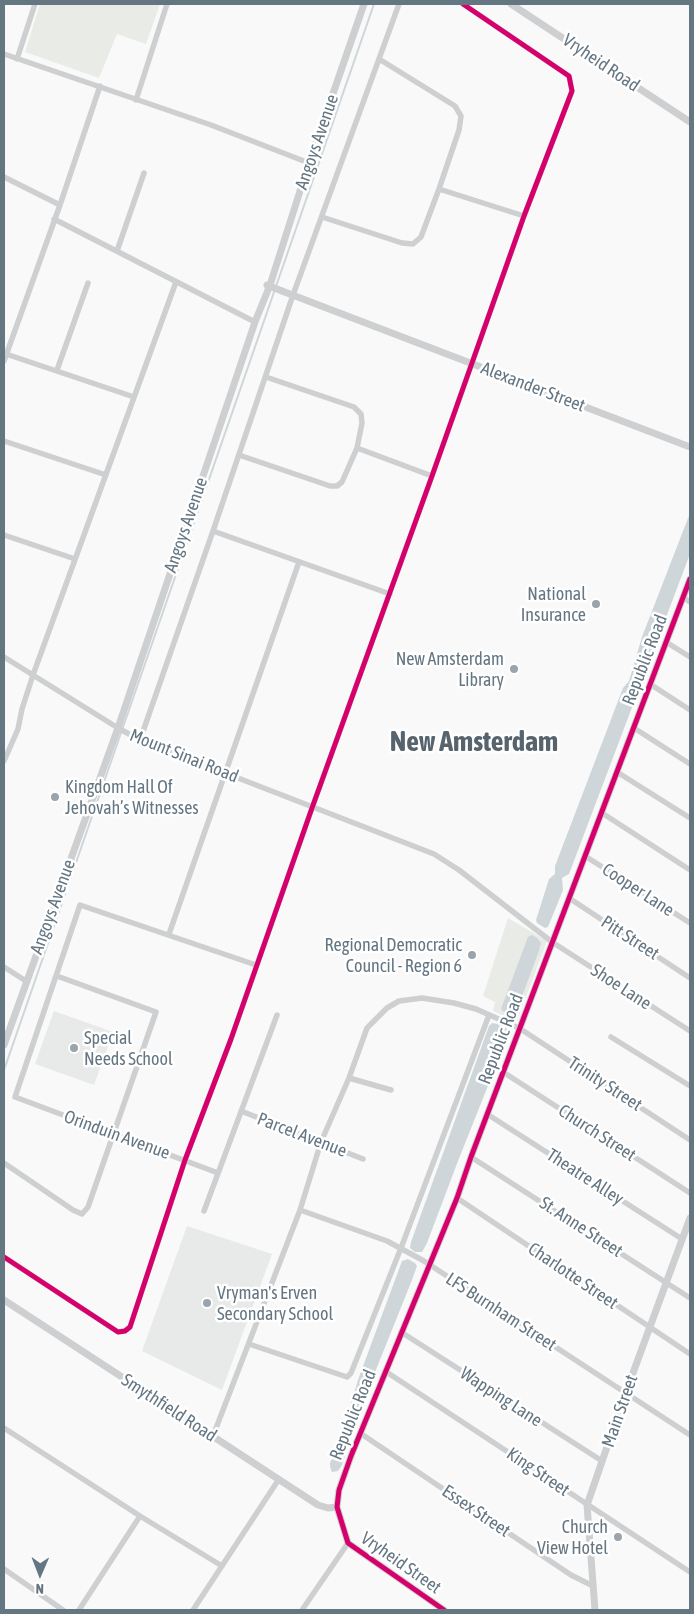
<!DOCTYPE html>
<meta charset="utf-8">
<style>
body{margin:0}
#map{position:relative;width:694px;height:1614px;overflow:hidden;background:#f9f9f9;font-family:"Asap Condensed",sans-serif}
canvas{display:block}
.frame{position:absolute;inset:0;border:5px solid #657683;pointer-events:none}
.north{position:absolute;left:15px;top:1549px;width:50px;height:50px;-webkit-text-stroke:4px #fff;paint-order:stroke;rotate:181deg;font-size:14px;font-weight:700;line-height:20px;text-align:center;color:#657683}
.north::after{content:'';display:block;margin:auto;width:18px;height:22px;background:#657683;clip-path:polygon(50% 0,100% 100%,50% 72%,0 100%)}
</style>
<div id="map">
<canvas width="694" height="1614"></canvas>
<div class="frame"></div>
<div class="north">N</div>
</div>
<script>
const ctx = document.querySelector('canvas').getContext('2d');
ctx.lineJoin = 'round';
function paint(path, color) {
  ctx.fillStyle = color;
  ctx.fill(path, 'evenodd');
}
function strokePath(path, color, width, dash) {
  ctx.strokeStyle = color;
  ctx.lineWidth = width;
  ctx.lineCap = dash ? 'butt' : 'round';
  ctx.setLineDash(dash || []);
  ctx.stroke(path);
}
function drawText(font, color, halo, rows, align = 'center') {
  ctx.font = font + ' "Asap Condensed",sans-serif';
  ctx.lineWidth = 5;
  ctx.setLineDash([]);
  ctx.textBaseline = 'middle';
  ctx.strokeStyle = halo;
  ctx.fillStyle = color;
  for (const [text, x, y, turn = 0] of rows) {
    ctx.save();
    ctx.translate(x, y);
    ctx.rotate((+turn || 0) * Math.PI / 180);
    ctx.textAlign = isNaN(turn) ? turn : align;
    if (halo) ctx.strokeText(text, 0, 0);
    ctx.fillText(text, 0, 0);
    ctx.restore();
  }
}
paint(new Path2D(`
 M 54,1011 L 113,1032 L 94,1085 L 35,1064 Z
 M 187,1226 L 272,1254 L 222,1390 L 142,1351 Z`), '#e8e9e9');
paint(new Path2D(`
 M 40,4 L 160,4 L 146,44 L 117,34 L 99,78 L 25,52 Z
 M 508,918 L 547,941 L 517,1021 L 493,1011 L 495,1002 L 483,996 Z`), '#e8ebe6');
paint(new Path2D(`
 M 690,513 L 690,554 L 569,874 L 562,878 L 563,890 L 548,927 L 545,928 L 537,923 L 536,920 L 549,879 L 555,874 L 555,866 L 623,688 L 629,681 L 642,637 Z
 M 532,935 L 537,938 L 541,943 L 539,951 L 515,1015 L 506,1014 L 501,1009 L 528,937 Z
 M 492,1023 L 505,1025 L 509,1033 L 458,1161 L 427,1243 L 422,1252 L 415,1252 L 410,1248 L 411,1242 L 489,1026 Z
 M 408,1259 L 415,1263 L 417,1266 L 412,1280 L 365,1397 L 342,1465 L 338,1471 L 332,1472 C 329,1465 329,1462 334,1457 L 359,1377 L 402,1261 Z`), '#ced6d9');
strokePath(new Path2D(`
 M 4,1070 L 374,4`), '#ced6d9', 2);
strokePath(new Path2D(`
 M 4,54 L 211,125 L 309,163
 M 17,59 L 35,4
 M 136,100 L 167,4
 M 4,177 L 60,205
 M 439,189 L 524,216
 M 322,217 L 402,243 L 413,244 L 421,237 L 439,189 L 459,130 L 461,116 L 455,106 L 379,59
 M 54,219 L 255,322
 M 117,251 L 144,173
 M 6,354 L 134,397
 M 4,361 L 60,205 L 100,86
 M 57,370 L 88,283
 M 4,441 L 106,475
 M 357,448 L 432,476
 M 239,455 L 330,486 L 337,486 L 342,482 L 357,448 L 362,423 L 361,414 L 354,407 L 266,377
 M 213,531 L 390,594
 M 4,535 L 75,559
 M 683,597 L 690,602
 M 666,642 L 690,657
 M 4,657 L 118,728 L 140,740 L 434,854 L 459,870 L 552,942 L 690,1031
 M 650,684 L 690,710
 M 634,728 L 690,764
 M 140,740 L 213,531 L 293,295 L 399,4
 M 4,761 L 18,729 L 22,709 L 33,675 L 176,282
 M 617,772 L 690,818
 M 602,813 L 690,870
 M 585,856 L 690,923
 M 569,898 L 690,978
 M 169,934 L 299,562
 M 4,967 L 26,981
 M 611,1037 L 690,1086
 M 503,1072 L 690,1193
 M 349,1078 L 391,1090
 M 241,1111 L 363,1159
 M 487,1114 L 682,1239
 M 471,1157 L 690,1298
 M 4,1163 L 73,1210 L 82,1214 L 88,1207 L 156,1012 L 57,976
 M 218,1173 L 15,1097 L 80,905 L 256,965
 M 457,1198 L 690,1354
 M 300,1210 L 387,1241 L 424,1261 L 690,1435
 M 204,1211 L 277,1015
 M 4,1257 L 118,1332 L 125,1331 L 130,1327 L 185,1160 L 231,1039 L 312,808 L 432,476 L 524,216 L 572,91 L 569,76 L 463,4
 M 401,1332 L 602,1461
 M 249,1344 L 347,1377 L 351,1373 L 401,1248 L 489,1015
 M 385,1371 L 690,1572
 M 4,1428 L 140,1516 L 222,1566
 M 360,1433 L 571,1575 L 593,1586
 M 213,1436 L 300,1210 L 321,1142 L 349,1078 L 367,1028 L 387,1008 L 399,1001 L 422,998 L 454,1003 L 476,1009 L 519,1028 L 690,1140
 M 4,1569 L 63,1610
 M 79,1610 L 140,1516
 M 193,1610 L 279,1479
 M 302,1610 L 348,1543`), '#cecfd0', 5.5);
strokePath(new Path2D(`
 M 511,4 L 690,122
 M 282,291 L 690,447
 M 4,1045 L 118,728 L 255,322 L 270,285 L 309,163 L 364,4
 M 4,1300 L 318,1505 L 328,1508 L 337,1507
 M 444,1610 L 348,1543 L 337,1507 L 339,1490 L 351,1456 L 457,1198 L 471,1157 L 690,579
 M 595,1610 L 587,1505 L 626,1392 L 690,1218`), '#cecfd0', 7);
strokePath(new Path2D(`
 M 267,285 L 282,291`), '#cecfd0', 7);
strokePath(new Path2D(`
 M 4,1257 L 118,1332 L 125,1331 L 130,1327 L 185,1160 L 231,1039 L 312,808 L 432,476 L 524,216 L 572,91 L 569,76 L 463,4
 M 444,1610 L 348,1543 L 337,1507 L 339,1490 L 351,1456 L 457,1198 L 471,1157 L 690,579`), '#d6006c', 5);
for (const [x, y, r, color] of [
 [596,604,5,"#99a4ac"],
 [514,669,5,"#99a4ac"],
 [55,797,5,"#99a4ac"],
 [472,955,5,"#99a4ac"],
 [74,1048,5,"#99a4ac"],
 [207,1303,5,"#99a4ac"],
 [618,1537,5,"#99a4ac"]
]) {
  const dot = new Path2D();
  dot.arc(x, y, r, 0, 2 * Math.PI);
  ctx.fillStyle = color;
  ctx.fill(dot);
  strokePath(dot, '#fff', 2);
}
drawText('18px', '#657683', '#fff', [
 ["Vryheid Road",601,63,34],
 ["Angoys Avenue",317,142,-71],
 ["Alexander Street",533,387,21],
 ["Angoys Avenue",186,525,-71],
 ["Republic Road",645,660,-69],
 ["Mount Sinai Road",184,756,22],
 ["Cooper Lane",638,890,33],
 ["Angoys Avenue",53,907,-70],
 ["Pitt Street",630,938,33],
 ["Shoe Lane",621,987,33],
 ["Republic Road",501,1039,-69],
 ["Trinity Street",605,1084,33],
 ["Church Street",597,1133,33],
 ["Orinduin Avenue",117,1135,20],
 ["Parcel Avenue",302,1135,21],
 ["Theatre Alley",585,1177,33],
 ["St. Anne Street",581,1227,33],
 ["Charlotte Street",573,1276,34],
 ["LFS Burnham Street",501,1312,33],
 ["Wapping Lane",501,1397,33],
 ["Smythfield Road",169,1408,33],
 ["Main Street",620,1411,-71],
 ["Republic Road",353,1415,-68],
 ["King Street",538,1472,34],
 ["Essex Street",476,1511,34],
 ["Vryheid Street",401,1563,35]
]);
drawText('18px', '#657683', '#fff', [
 ["National",586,594],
 ["Insurance",586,615],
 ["New Amsterdam",504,659],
 ["Library",504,680],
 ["Kingdom Hall Of",65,787,"left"],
 ["Jehovah’s Witnesses",65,808,"left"],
 ["Regional Democratic",462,945],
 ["Council - Region 6",462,966],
 ["Special",84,1038,"left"],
 ["Needs School",84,1059,"left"],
 ["Vryman's Erven",217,1293,"left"],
 ["Secondary School",217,1314,"left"],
 ["Church",608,1527],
 ["View Hotel",608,1548]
], 'right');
drawText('bold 28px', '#57646e', '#fff', [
 ["New Amsterdam",474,742]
]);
</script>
